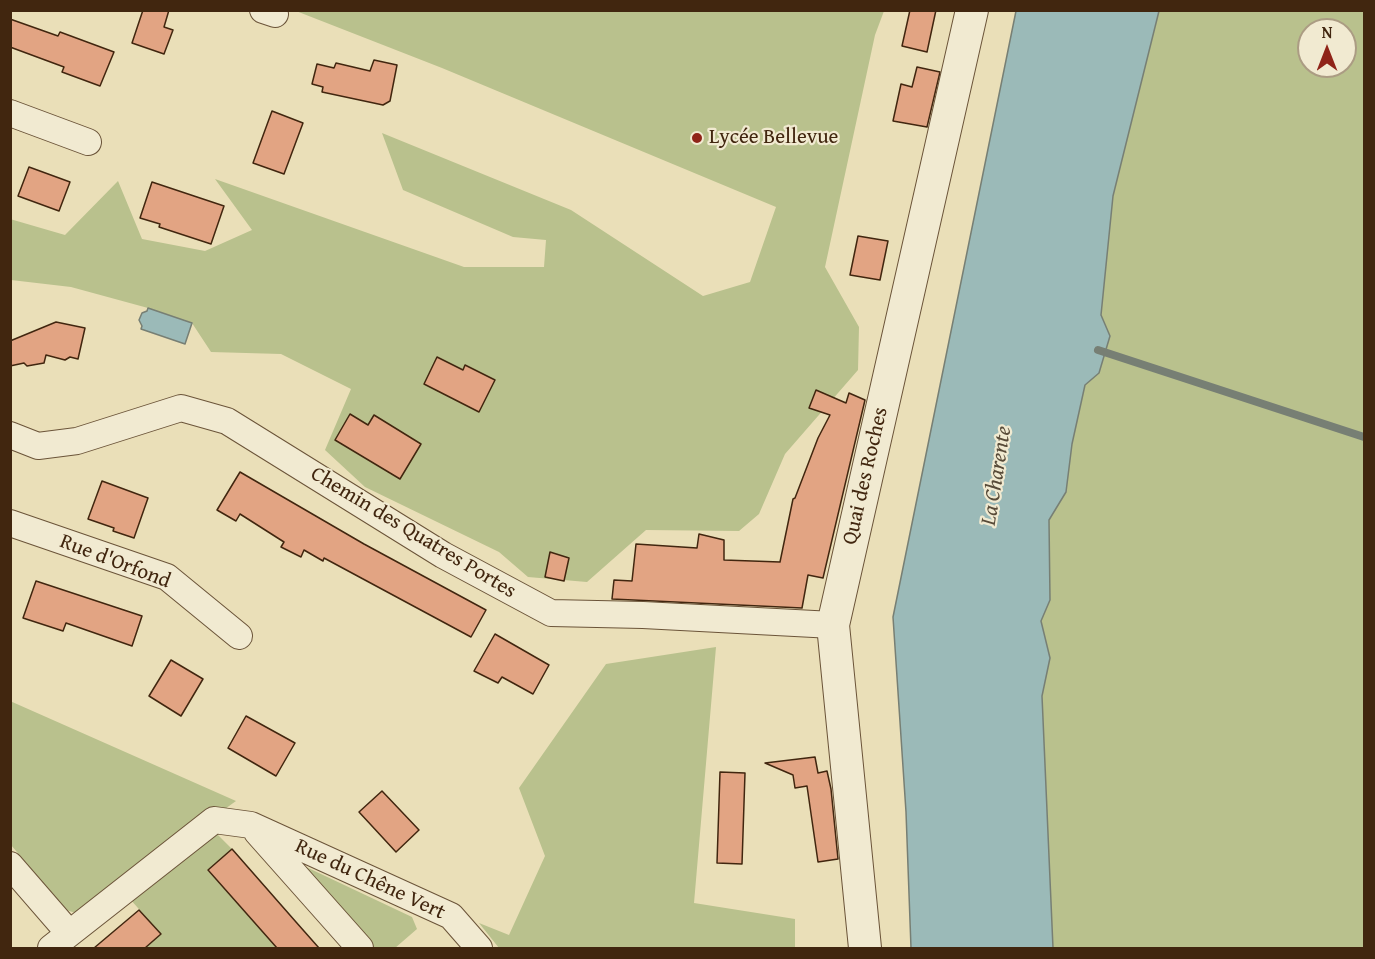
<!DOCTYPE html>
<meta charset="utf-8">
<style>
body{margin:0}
#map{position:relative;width:1375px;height:959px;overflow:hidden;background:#eadfb8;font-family:"Gentium Book Plus",serif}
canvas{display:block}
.frame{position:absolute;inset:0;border:12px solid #41260f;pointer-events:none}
.north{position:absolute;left:1297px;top:18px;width:60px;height:60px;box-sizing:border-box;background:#f1ead1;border:2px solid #ab9c83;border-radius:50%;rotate:0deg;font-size:16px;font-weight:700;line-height:24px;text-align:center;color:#41260f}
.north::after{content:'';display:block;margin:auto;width:21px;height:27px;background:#8f2418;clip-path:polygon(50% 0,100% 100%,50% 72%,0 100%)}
</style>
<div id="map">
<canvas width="1375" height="959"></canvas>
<div class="frame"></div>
<div class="north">N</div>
</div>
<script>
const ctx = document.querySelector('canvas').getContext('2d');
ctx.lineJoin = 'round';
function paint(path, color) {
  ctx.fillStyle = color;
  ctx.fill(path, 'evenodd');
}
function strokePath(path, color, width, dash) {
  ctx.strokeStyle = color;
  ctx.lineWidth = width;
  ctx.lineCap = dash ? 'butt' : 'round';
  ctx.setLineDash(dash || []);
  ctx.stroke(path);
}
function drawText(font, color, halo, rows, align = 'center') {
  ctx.font = font + ' "Gentium Book Plus",serif';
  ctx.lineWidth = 4.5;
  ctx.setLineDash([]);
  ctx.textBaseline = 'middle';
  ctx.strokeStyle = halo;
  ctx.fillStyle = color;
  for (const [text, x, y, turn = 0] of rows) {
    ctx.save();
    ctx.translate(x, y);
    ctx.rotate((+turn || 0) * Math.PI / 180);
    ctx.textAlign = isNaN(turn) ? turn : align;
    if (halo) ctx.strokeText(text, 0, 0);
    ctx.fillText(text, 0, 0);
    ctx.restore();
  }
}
paint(new Path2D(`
 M 296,11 L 884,11 L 875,35 L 825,267 L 859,327 L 858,370 L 785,454 L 759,514 L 739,531 L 646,530 L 587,582 L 528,577 L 499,552 L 365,487 L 325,450 L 351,389 L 281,354 L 211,352 L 192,323 L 148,308 L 71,287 L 11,280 L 10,219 L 65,235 L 118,181 L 142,239 L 205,251 L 252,230 L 215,179 L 464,267 L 544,267 L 546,240 L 513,237 L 403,190 L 382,133 L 571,210 L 703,296 L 750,282 L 776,207 L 442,68 Z
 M 1159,11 L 1364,11 L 1364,948 L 1053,948 L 1042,696 L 1050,658 L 1041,621 L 1050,600 L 1049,520 L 1066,492 L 1072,444 L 1085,385 L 1099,373 L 1110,336 L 1101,315 L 1113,196 ZM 1309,30 L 1345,30 L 1345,66 L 1309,66 Z
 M 716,647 L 694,903 L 795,919 L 795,948 L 499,948 L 479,923 L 509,935 L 545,856 L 519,788 L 606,664 Z
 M 10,701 L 236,801 L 79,914 L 66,910 L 11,845 Z
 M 217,834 L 232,849 L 208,871 L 277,948 L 145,948 L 161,934 L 130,899 Z
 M 304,866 L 412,917 L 417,929 L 395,948 L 372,948 L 304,874 Z`), '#b9c18d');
const water = new Path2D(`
 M 1016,11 L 1159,11 L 1113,196 L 1101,315 L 1110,336 L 1099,373 L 1085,385 L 1072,444 L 1066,492 L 1049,520 L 1050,600 L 1041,621 L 1050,658 L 1042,696 L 1053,948 L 911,948 L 906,812 L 893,617 Z
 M 148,308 L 192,323 L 185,344 L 141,329 L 142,326 L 139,320 L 142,313 L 147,311 Z`);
paint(water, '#9bbab8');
strokePath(water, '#777f74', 1.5);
strokePath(new Path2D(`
 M 1098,350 L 1364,437`), '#777f74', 8);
const building = new Path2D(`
 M 143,10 L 169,10 L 164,27 L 173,30 L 164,54 L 132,43 Z
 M 910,10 L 936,10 L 927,52 L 902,46 Z
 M 10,19 L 58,36 L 60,32 L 114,52 L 100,86 L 62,72 L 64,67 L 10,47 Z
 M 374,60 L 397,65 L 390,101 L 383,105 L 322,92 L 323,87 L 312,84 L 317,64 L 334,68 L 336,63 L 370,71 Z
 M 917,67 L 940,72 L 927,127 L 893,121 L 901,84 L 912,87 Z
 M 272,111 L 303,123 L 284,174 L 253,163 Z
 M 29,167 L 70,182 L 59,211 L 18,196 Z
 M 152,182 L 224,206 L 211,244 L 159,227 L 160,224 L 140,218 Z
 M 858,236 L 888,241 L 880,280 L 850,275 Z
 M 56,322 L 85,328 L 78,359 L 70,357 L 65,360 L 46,355 L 44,363 L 27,366 L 24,363 L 10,366 L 10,341 Z
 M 437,357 L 463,370 L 465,365 L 495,380 L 479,412 L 424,384 Z
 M 816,390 L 846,403 L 849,393 L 865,400 L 823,578 L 808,575 L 802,608 L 612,599 L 614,580 L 632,581 L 636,544 L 697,548 L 699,534 L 724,540 L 724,560 L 780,562 L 793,499 L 795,498 L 818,438 L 830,415 L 809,408 Z
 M 350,414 L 368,425 L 374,415 L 421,444 L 400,479 L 335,440 Z
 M 240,472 L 364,544 L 486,610 L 471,637 L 324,558 L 323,561 L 304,550 L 301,557 L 281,547 L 284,542 L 240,514 L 236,521 L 217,510 Z
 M 102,481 L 148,498 L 134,538 L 113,531 L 114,528 L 88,519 Z
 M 550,552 L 569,558 L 564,581 L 545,577 Z
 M 36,581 L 142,616 L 132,646 L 66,623 L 63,631 L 23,618 Z
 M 495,634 L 549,665 L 533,694 L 502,677 L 498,683 L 474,671 Z
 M 171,660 L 203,679 L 181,716 L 149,696 Z
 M 246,716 L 295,743 L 276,776 L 228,748 Z
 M 815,757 L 818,773 L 827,771 L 831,789 L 838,859 L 818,862 L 807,786 L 795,788 L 793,775 L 765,763 Z
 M 720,772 L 745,773 L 742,864 L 717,863 Z
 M 382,791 L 419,830 L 396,852 L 359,812 Z
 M 232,849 L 296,922 L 319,948 L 277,948 L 208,870 Z
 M 139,910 L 161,934 L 145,948 L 94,948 Z`);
paint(building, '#e2a483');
strokePath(building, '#41260f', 1.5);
const minor = new Path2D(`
 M 263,10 L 275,14
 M 10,113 L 88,142
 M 10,435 L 38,446 L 77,441 L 181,408 L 227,421 L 443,555 L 551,613 L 643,615 L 833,625
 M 10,523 L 167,577 L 239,636
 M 257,832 L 360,948
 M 10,865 L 69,933
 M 51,948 L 214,820 L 251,825 L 451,916 L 479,948`);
const tertiary = new Path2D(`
 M 865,948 L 833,625 L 972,10`);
strokePath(minor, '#6b5439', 28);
strokePath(tertiary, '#6b5439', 34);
strokePath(minor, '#f1ead1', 26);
strokePath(tertiary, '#f1ead1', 32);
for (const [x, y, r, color] of [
 [697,138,6,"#8f2418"]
]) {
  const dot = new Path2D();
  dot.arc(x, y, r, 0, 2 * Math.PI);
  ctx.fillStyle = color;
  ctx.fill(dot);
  strokePath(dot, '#f1ead1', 2);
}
drawText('21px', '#41260f', '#f1ead1', [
 ["Lycée Bellevue",709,138]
], 'left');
drawText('21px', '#41260f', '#f1ead1', [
 ["Quai des Roches",866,476,-77],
 ["Chemin des Quatres Portes",413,533,31],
 ["Rue d'Orfond",115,562,21],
 ["Rue du Chêne Vert",370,880,25]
]);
drawText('italic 22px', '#584b39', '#f1ead1', [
 ["La Charente",997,476,-81]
]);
</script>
